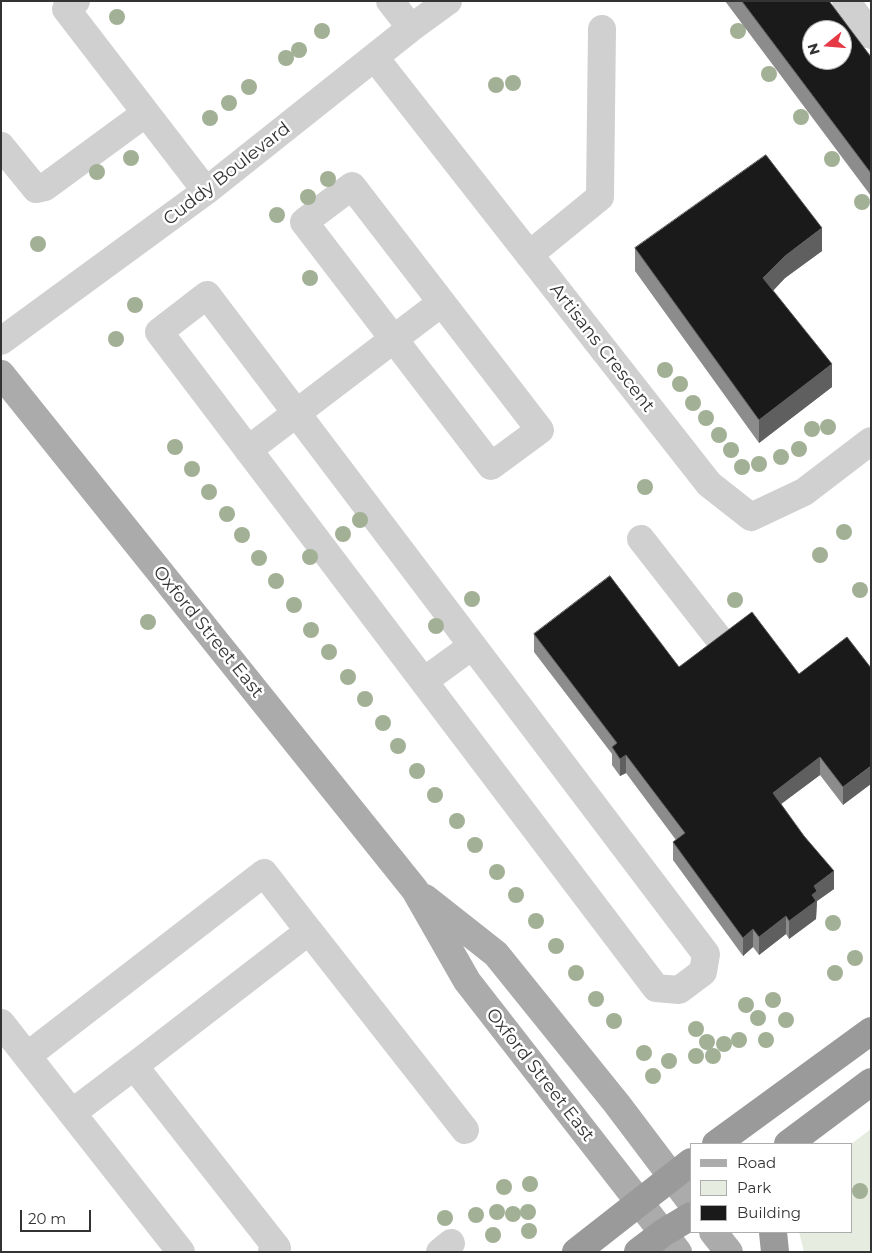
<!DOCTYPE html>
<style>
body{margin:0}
#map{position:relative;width:872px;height:1253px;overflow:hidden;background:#fff;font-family:Montserrat,sans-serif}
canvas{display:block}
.frame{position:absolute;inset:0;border:2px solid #333;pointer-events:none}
.legend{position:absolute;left:690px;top:1143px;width:162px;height:90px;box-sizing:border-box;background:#fff;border:1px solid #adadad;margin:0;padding:6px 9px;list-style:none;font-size:15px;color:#333}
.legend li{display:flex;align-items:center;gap:10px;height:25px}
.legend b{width:25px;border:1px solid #adadad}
.north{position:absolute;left:802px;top:20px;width:50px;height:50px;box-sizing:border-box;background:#fff;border:1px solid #adadad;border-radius:50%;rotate:253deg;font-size:14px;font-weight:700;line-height:20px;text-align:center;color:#333}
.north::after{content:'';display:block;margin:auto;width:18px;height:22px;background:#e63946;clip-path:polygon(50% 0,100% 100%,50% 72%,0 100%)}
.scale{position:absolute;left:20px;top:1210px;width:71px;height:22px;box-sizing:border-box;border:2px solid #333;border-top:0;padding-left:6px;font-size:15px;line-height:18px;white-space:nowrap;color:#333;-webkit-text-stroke:4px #fff;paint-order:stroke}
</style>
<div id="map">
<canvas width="872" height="1253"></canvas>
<div class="frame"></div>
<ul class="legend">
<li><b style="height:6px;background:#ababab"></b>Road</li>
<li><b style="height:14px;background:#e6ecdf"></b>Park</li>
<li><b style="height:14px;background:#1a1a1a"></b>Building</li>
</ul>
<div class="north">N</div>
<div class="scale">20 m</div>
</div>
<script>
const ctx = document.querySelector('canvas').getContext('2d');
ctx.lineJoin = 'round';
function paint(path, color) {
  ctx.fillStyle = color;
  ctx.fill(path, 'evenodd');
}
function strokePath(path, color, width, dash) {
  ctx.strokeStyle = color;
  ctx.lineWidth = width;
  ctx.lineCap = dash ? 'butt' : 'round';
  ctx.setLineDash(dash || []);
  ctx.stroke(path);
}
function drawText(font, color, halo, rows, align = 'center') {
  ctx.font = font + ' Montserrat,sans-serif';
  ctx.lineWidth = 5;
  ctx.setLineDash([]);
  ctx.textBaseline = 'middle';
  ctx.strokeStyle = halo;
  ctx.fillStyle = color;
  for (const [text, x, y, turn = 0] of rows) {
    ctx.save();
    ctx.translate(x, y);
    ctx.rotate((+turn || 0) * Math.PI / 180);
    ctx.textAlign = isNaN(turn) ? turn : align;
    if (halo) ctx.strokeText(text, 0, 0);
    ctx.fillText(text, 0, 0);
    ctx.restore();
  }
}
paint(new Path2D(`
 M 871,1129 L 871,1252 L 804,1252 L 799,1232 L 851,1232 L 851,1144 Z`), '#e6ecdf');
strokePath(new Path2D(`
 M 76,1 L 66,9 L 206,191
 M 390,1 L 411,28
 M 846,1 L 871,35
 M 375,58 L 709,484 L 751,517 L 804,492 L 871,441
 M 1,146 L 36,189 L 45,187 L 146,113
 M 352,186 L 540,430 L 491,466 L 304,222 Z
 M 529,255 L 600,197 L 602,29
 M 207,295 L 706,954 L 703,972 L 679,990 L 656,988 L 159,332 Z
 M 1,341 L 206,191 L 411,28 L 448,1
 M 248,450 L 441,303
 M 641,539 L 727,649
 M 424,681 L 472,646
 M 1,1023 L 181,1252
 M 27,1056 L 264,873 L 309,931
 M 134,1066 L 309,931 L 465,1130
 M 72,1113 L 134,1066 L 277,1248 L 272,1252
 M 440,1252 L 451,1243`), '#d0d0d0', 28);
strokePath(new Path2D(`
 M 1,374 L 415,890 L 467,981 L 678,1252
 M 425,898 L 496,954 L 617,1104 L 691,1202
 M 713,1232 L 729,1252`), '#ababab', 28);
strokePath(new Path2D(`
 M 716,1144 L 871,1031
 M 788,1144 L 871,1082
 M 773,1232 L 775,1252
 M 576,1252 L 691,1162
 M 638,1252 L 663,1233 L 691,1216`), '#9a9a9a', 28);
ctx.fillStyle = '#a2b095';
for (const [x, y] of [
 [117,17],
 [322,31],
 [738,31],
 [299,50],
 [286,58],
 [769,74],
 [513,83],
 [496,85],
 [249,87],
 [229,103],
 [801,117],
 [210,118],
 [131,158],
 [832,159],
 [97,172],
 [328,179],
 [308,197],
 [862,202],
 [277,215],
 [38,244],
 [310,278],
 [135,305],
 [116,339],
 [665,370],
 [680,384],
 [693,403],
 [706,418],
 [828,427],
 [812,429],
 [719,435],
 [175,447],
 [799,449],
 [731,450],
 [781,457],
 [759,464],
 [742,467],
 [192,469],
 [645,487],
 [209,492],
 [227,514],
 [360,520],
 [844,532],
 [343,534],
 [242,535],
 [820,555],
 [310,557],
 [259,558],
 [276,581],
 [860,590],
 [472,599],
 [735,600],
 [294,605],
 [148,622],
 [436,626],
 [311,630],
 [329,652],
 [348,677],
 [365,699],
 [383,723],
 [398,746],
 [417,771],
 [435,795],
 [457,821],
 [475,845],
 [497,872],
 [516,895],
 [536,921],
 [833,923],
 [556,946],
 [855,958],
 [576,973],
 [835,973],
 [596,999],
 [773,1000],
 [746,1005],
 [758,1018],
 [786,1020],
 [614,1021],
 [696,1029],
 [739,1040],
 [766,1040],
 [707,1042],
 [724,1044],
 [644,1053],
 [696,1056],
 [713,1056],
 [669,1061],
 [653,1076],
 [530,1184],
 [504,1187],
 [860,1191],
 [497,1212],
 [528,1212],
 [513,1214],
 [476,1215],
 [445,1218],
 [529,1231],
 [493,1235]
]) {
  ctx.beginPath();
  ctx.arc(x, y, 8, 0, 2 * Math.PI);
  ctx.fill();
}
paint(new Path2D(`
 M 725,1 L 829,1 L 871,57 L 871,196 Z
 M 635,248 L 822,251 L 785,278 L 773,291 L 832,387 L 759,443 L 635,271 Z
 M 534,634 L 679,667 L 799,674 L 847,637 L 843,805 L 820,775 L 781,804 L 834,889 L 817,901 L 816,919 L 789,939 L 786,934 L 759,955 L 753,947 L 743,956 L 673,860 L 673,842 L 676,840 L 626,773 L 620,776 L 612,765 L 612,754 L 534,652 Z`), '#8c8c8c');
paint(new Path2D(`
 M 822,228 L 822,251 L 785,278 L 763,301 L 763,278 L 785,256 Z
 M 832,364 L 832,387 L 759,443 L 759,420 Z
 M 626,755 L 626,773 L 620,776 L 620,759 Z
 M 820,757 L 820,775 L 773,810 L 773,793 Z
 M 871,766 L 871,784 L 843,805 L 843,787 Z
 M 834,871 L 834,889 L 817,901 L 816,919 L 789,939 L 789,921 L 814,886 Z
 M 786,916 L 786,934 L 759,955 L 759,937 Z
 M 753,929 L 753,947 L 743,956 L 743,938 Z`), '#5f5f5f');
const building = new Path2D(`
 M 742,1 L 829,1 L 871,57 L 871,173 ZM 812,30 L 842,30 L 842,60 L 812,60 Z
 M 766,155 L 822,228 L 785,256 L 763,278 L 832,364 L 759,420 L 635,248 Z
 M 610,576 L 679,667 L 752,612 L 799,674 L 847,637 L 871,668 L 871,766 L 843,787 L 820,757 L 773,793 L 804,836 L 834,871 L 814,886 L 817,891 L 812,895 L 816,901 L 789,921 L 786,916 L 759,937 L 753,929 L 743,938 L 673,842 L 685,833 L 626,755 L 620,759 L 612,747 L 617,743 L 534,634 Z`);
paint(building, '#1a1a1a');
strokePath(building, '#5f5f5f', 1);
drawText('18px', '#333', '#fff', [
 ["Cuddy Boulevard",227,174,-38],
 ["Artisans Crescent",602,348,52],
 ["Oxford Street East",208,632,51],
 ["Oxford Street East",540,1075,52]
]);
</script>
